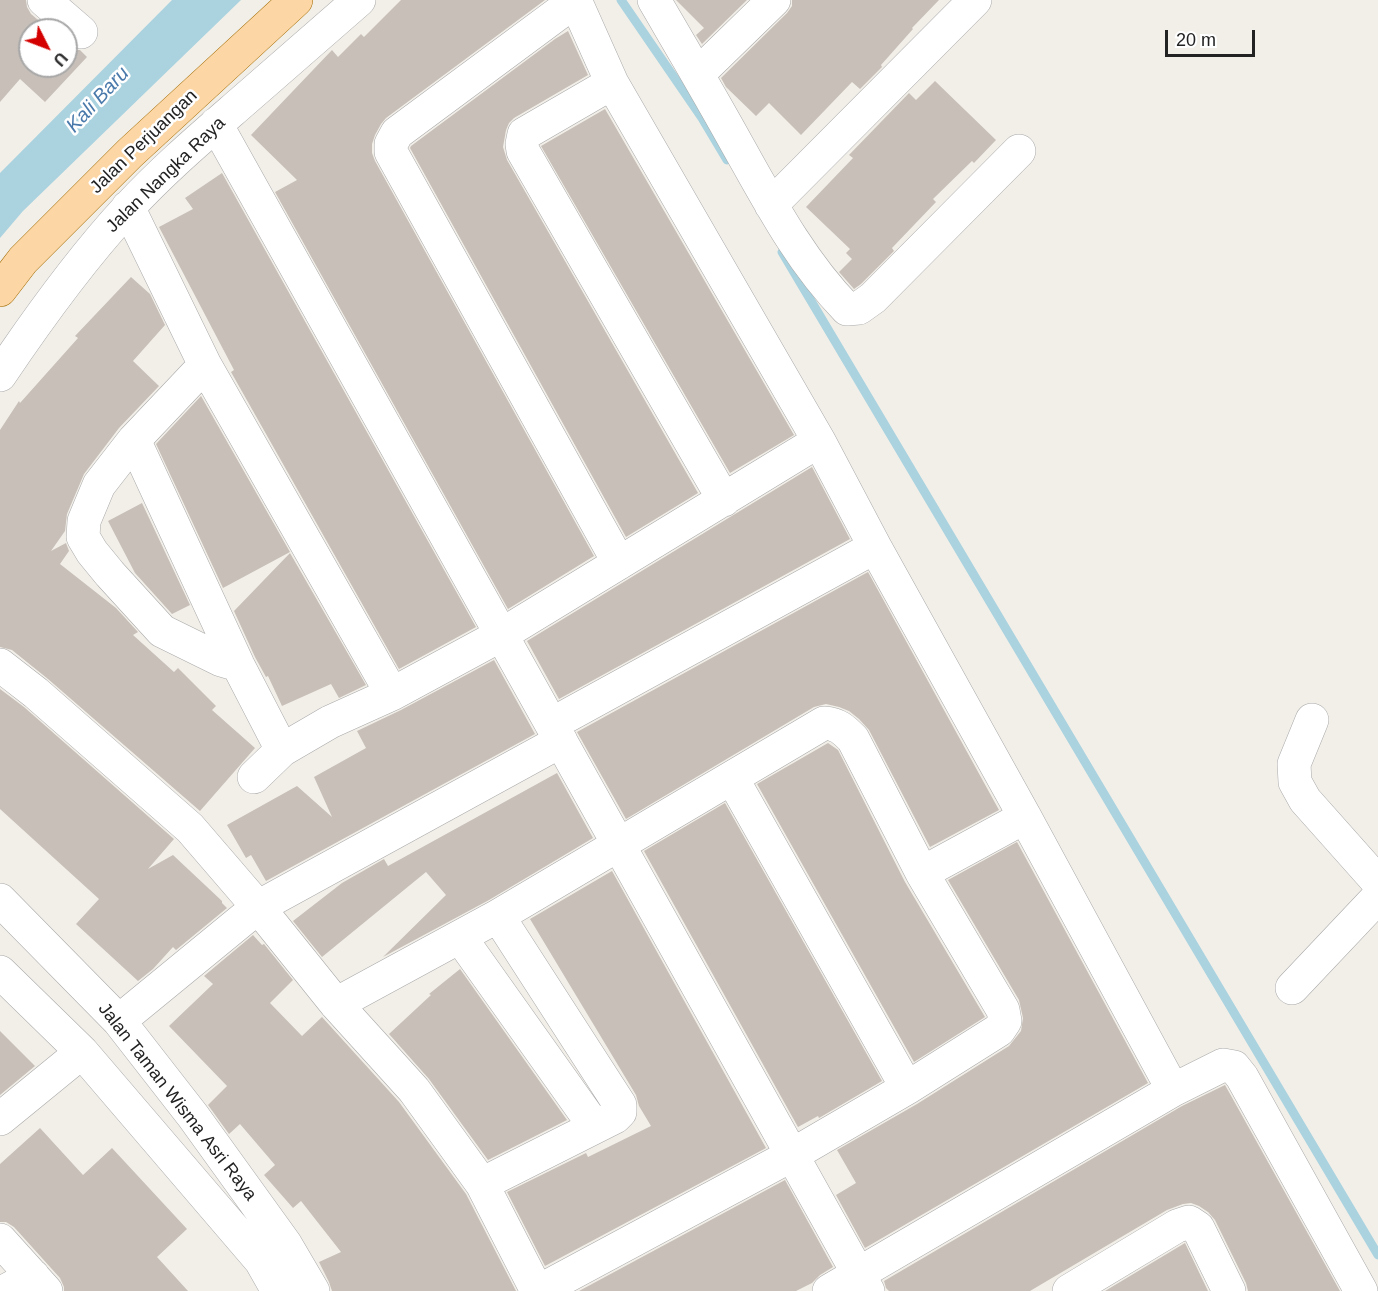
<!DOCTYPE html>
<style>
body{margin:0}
#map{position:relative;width:1378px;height:1291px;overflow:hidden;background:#f2efe9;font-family:Helvetica,sans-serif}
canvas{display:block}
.north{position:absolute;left:18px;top:18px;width:60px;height:60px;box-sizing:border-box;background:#fff;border:2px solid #a7a7a7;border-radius:50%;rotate:132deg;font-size:16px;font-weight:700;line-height:24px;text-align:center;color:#222}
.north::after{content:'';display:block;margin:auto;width:21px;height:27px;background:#d40000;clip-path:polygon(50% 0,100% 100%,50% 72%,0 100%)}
.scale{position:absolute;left:1165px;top:30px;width:90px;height:27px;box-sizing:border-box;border:3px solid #222;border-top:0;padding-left:8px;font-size:18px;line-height:21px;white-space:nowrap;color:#222;-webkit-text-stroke:4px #fff;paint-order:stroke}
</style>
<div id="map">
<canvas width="1378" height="1291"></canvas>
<div class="north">U</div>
<div class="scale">20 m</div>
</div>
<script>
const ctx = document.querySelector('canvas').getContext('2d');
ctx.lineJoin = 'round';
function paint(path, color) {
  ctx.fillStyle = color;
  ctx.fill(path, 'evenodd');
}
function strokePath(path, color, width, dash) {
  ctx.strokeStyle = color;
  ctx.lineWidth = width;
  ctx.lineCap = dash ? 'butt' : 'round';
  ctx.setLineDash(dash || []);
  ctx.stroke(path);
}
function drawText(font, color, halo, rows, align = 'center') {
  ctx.font = font + ' Helvetica,sans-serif';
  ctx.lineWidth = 5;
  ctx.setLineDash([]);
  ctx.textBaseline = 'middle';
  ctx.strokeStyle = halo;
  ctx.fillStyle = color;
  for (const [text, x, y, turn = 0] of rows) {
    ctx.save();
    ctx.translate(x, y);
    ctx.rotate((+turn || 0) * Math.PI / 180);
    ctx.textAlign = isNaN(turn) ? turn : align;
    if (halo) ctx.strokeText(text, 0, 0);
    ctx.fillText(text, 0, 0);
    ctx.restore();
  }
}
paint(new Path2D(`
 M 172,0 L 241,0 L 23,211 L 0,238 L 0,173 Z`), '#aad3df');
strokePath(new Path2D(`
 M 621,0 L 702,118 L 727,160
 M 782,252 L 1378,1255`), '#aad3df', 9);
paint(new Path2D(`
 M 0,0 L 26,0 L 27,7 L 31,14 L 50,30 L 30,30 L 30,66 L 66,66 L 66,44 L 77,50 L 80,50 L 87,57 L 45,102 L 20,79 L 0,102 Z
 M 401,0 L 545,0 L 386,118 L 381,124 L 375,135 L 372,144 L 372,153 L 375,161 L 594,556 L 508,609 L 275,192 L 297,180 L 251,135 L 332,50 L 338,57 L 361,34 L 364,37 Z
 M 676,0 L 747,0 L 702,44 L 696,35 L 704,28 Z
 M 792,0 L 939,0 L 912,28 L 913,29 L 881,65 L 882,67 L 860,89 L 852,82 L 801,135 L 769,103 L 756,116 L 726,87 L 721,78 L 787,13 L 792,6 Z
 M 568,31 L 588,75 L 514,118 L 509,123 L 506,130 L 503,147 L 507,160 L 698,493 L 626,537 L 410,148 L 411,146 L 555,39 Z
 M 935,81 L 996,140 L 974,163 L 972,161 L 933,199 L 936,202 L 892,248 L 894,251 L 861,284 L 854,289 L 839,272 L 852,259 L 846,253 L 850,249 L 806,207 L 853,158 L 849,155 L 909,93 L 916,100 Z
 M 605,109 L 794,435 L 730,473 L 541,146 Z
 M 222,173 L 476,627 L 399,669 L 231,372 L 234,370 L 159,227 L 193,209 L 185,198 Z
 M 131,277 L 150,294 L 165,325 L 133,361 L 159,386 L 119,428 L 84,474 L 67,514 L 65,531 L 51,551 L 66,543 L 69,551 L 60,564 L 116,608 L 138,632 L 133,635 L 174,672 L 178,668 L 216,706 L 212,710 L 255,748 L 200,811 L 48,679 L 12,650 L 0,647 L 0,430 L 19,401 L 20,403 L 78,338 L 75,336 Z
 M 201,396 L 290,552 L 223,588 L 156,444 Z
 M 812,467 L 850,539 L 559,699 L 527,641 Z
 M 142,503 L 190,605 L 172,614 L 135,573 L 108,521 Z
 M 290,553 L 366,685 L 339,698 L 331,684 L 282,706 L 268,676 L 266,677 L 255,657 L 234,611 Z
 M 868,572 L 999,810 L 930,847 L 869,730 L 859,719 L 849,711 L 839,707 L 826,704 L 814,707 L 626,819 L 577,732 Z
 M 494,660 L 535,734 L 266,881 L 251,855 L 246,858 L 227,825 L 297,786 L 332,817 L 314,777 L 366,748 L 357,731 L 401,710 Z
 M 0,689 L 24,707 L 174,839 L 148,869 L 173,855 L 222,901 L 222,903 L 227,908 L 176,950 L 173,947 L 153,969 L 138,981 L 76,924 L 99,899 L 0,809 Z
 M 828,743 L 838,750 L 905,882 L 985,1017 L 914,1062 L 757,784 Z
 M 557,773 L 593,838 L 489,900 L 383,957 L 446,895 L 426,872 L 322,957 L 293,921 L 342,883 L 384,859 L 388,866 Z
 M 725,803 L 882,1081 L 819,1118 L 818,1116 L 798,1127 L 644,851 Z
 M 1017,842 L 1148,1083 L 865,1248 L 836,1195 L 856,1183 L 837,1150 L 917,1104 L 1009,1046 L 1021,1031 L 1023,1018 L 1019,1000 L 948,880 Z
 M 612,871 L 766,1148 L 545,1266 L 507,1192 L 586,1153 L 588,1157 L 651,1126 L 639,1106 L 636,1095 L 530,919 Z
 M 253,935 L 262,945 L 264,944 L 293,980 L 270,1003 L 302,1036 L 322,1017 L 399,1102 L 466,1194 L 516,1291 L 332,1291 L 329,1282 L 319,1262 L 341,1252 L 301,1201 L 293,1208 L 264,1175 L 275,1165 L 240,1124 L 229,1134 L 208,1105 L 227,1086 L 169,1026 L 213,984 L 204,976 Z
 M 460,969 L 567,1120 L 488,1160 L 429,1079 L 389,1034 L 431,995 L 429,994 Z
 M 0,1031 L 35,1066 L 0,1095 Z
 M 1225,1085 L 1340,1291 L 1248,1291 L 1246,1283 L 1215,1220 L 1208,1212 L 1199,1206 L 1191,1203 L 1183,1204 L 1167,1210 L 1030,1291 L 889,1291 L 886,1288 L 884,1281 L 1182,1106 Z
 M 40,1128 L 83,1175 L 112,1148 L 187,1229 L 157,1257 L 188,1291 L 64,1291 L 64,1287 L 60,1278 L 14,1227 L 6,1222 L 0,1222 L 0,1164 Z
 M 785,1180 L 833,1267 L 820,1275 L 812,1283 L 796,1291 L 579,1291 Z
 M 1185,1243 L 1208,1291 L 1105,1291 Z`), '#c7bfb8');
const minor = new Path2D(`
 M 44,0 L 81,32
 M 575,0 L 612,83 L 819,441 L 875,547 L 1025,817 L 1173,1090
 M 654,0 C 682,48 711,97 738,146 C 770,203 801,262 847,309 L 859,308 L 873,298 L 1019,151
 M 575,1 L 397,133 L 391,144 L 391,152 L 619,563
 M 698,74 L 774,0
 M 612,83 L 524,134 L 522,144 L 523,151 L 724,500
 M 216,124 L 868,1291
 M 771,205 L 975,0
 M 128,207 L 205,365 L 134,440 L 99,485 L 84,521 L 83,537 L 92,552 L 110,574 L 162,631 L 221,660 L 238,665
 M 205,365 L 392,694
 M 0,375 C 39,317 80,260 128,208 C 163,170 203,136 242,102 C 281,68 320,34 359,0
 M 134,440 L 238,665 L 282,750
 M 0,665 L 36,693 L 190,828 L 258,907 L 336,1004 L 414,1090 L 482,1184 L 537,1291
 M 1312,720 L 1294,764 L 1295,782 L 1305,800 L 1378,882
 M 552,724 L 875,547
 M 254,777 L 282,750 L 330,722 L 392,694 L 501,635 L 819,441
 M 732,778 L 907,1088
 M 922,873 L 1025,817
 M 0,900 L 119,1021 L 193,1116 L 286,1245 L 313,1291
 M 460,937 L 595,1127
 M 0,972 L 82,1052 L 261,1261 L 278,1291
 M 1292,988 L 1378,897
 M 336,1004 L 498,916 L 824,723 C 838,724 843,729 853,739 L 922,873 L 1003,1010 L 1005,1021 L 999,1030 L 907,1088 L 792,1155 L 539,1291
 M 119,1021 L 258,907 L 561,741
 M 0,1119 L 82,1052
 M 482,1184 L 615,1117 L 620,1112 L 620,1105 L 498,916
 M 0,1240 L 46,1291
 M 5,1291 L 33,1276
 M 829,1291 L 1173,1090 L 1223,1065 L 1234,1067 L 1242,1077 L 1361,1291
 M 1069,1291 L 1177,1226 L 1189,1222 L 1198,1228 L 1229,1291`);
const major = new Path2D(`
 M 0,290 L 23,260 L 130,153 L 296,0`);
strokePath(minor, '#a9a9a9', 34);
strokePath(major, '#a06b00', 34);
strokePath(minor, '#fff', 33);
strokePath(major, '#fcd6a4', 33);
drawText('18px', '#222', '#fff', [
 ["Jalan Perjuangan",144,142,-44],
 ["Jalan Nangka Raya",166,175,-44],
 ["Jalan Taman Wisma Asri Raya",177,1102,52]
]);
drawText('italic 20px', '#4a7aab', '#fff', [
 ["Kali Baru",98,100,-47]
]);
</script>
